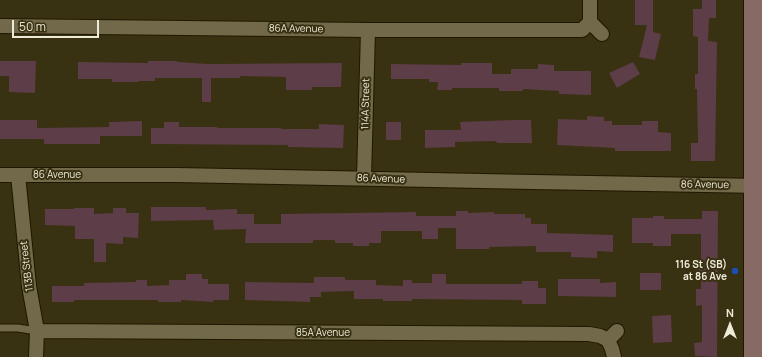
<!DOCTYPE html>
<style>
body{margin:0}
#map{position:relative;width:762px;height:357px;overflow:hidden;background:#383112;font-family:Manrope,sans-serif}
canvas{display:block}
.north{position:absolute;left:710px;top:305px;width:40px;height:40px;-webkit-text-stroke:3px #383112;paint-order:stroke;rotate:0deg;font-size:11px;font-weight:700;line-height:16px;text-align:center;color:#eeead8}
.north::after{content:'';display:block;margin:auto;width:14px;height:18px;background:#eeead8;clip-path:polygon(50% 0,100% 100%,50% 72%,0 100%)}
.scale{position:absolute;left:12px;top:20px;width:87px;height:18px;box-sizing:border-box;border:2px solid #eeead8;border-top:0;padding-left:5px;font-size:12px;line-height:14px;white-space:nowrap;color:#eeead8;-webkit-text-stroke:3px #383112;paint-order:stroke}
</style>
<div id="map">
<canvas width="762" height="357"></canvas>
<div class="north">N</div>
<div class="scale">50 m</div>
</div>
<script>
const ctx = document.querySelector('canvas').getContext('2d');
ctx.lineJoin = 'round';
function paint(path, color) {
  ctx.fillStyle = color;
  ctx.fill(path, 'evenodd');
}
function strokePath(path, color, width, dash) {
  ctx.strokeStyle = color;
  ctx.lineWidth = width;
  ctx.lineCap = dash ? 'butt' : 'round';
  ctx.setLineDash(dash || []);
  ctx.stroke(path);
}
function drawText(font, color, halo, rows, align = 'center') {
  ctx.font = font + ' Manrope,sans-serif';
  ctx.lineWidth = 4;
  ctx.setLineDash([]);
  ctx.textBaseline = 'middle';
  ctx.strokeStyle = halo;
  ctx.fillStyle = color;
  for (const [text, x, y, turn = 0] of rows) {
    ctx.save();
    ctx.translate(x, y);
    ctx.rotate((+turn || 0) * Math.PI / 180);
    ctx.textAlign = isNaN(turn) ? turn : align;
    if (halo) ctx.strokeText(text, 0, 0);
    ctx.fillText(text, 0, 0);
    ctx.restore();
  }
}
paint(new Path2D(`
 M 635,0 L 653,0 L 653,32 L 661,34 L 655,60 L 639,57 L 647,25 L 635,25 Z
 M 702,0 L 716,0 L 716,18 L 709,18 L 708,41 L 717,42 L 715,161 L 691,161 L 691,143 L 698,143 L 697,89 L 695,89 L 695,74 L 698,74 L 698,37 L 693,36 L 693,9 L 702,9 Z
 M 0,61 L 36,61 L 35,93 L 9,92 L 9,76 L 0,76 Z
 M 148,61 L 177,61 L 177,62 L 208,64 L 342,63 L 341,87 L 312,87 L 312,90 L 286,90 L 286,77 L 240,76 L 240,78 L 211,78 L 211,102 L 202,102 L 202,78 L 155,78 L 155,81 L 138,81 L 138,82 L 112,82 L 112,79 L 78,79 L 78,62 L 148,63 Z
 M 633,62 L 640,74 L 617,88 L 609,73 Z
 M 461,63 L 492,63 L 492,74 L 511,74 L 511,69 L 538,69 L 538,64 L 554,65 L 554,71 L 591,71 L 591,95 L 559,94 L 559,91 L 523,89 L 523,91 L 499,91 L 499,88 L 452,88 L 452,90 L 437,90 L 438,82 L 429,82 L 429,79 L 391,79 L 391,64 L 461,65 Z
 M 587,116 L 604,117 L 604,121 L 612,121 L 612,125 L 642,125 L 642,121 L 658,121 L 658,132 L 671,133 L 671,151 L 615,151 L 615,148 L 557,145 L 558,119 L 587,120 Z
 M 0,120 L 37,120 L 37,128 L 109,127 L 109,122 L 142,121 L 142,136 L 100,136 L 100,144 L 44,144 L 44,139 L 0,139 Z
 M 512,120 L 531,120 L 532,143 L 497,143 L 496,141 L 455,142 L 455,147 L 425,148 L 425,130 L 461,130 L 460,122 Z
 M 164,122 L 179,122 L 179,127 L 217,127 L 217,128 L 281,128 L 281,129 L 319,129 L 319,124 L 344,125 L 343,148 L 288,147 L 288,145 L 151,144 L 151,128 L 164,128 Z
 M 386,122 L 401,122 L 401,140 L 386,140 Z
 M 151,207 L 206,207 L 206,210 L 237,209 L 237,214 L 254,214 L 254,224 L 281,224 L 281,214 L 416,212 L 416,216 L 456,216 L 456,211 L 468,211 L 468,213 L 494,212 L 494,214 L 525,214 L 525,218 L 531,218 L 531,224 L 547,224 L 547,233 L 613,235 L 613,252 L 597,251 L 597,258 L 571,257 L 571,252 L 536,252 L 536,246 L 489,247 L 489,249 L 456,249 L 456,228 L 438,228 L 438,239 L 422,239 L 422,231 L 381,231 L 381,243 L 369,243 L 369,246 L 353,246 L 353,243 L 335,243 L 335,240 L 313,240 L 313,243 L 245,243 L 246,229 L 214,230 L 213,220 L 151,221 Z
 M 74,208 L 94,208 L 94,214 L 113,213 L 113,208 L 126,208 L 126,213 L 139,213 L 138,238 L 123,237 L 123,244 L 106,243 L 106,262 L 94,262 L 94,239 L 75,239 L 75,226 L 45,225 L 45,209 L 74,209 Z
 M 702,211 L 718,211 L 717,357 L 695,356 L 694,343 L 702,342 L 702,305 L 696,306 L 696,289 L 701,289 L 701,271 L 696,271 L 696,261 L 701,261 L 701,234 L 671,234 L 671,246 L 653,246 L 653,243 L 632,243 L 632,218 L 653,218 L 653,216 L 664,216 L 664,219 L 702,219 Z
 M 640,273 L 661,273 L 661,290 L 640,290 Z
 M 186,274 L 202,274 L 202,279 L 208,279 L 208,284 L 229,284 L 229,300 L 213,300 L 213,302 L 181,300 L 181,302 L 158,302 L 158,300 L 74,300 L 74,302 L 52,302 L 52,286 L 84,286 L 84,283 L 136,282 L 136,280 L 147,280 L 147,286 L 169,285 L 169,280 L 186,280 Z
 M 432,274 L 446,274 L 446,284 L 522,284 L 522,281 L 538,281 L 538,288 L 546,288 L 546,304 L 522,304 L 522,300 L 412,299 L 412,301 L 383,301 L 383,299 L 354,299 L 354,291 L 321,292 L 321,297 L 310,297 L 310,302 L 245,300 L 245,282 L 314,283 L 314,277 L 345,277 L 345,280 L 376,280 L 376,285 L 403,286 L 403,280 L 412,280 L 412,283 L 432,283 Z
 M 558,279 L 600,279 L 600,283 L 616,282 L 616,297 L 558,296 Z
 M 671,315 L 672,342 L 653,343 L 652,316 Z`), '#5d3d47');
const lane = new Path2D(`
 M 0,328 L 18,328 L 37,331`);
const street = new Path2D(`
 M 590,0 L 590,22 L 602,34
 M 0,26 L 368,30 L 582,30 L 590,22
 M 0,175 L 177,175 L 533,182 L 762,186
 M 18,175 L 29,286 L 37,331 L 36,357
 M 364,178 L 368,30
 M 37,331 L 589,334 L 600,336 L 608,340
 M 614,357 L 612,349 L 608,340 L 617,331`);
const secondary = new Path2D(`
 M 754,357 L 754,0`);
strokePath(lane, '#1f1800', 9);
strokePath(street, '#1f1800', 16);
strokePath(secondary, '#1f1800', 22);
strokePath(lane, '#71694a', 7);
strokePath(street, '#71694a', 14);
strokePath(secondary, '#886a65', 20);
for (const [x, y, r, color] of [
 [735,271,4,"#1a4fb4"]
]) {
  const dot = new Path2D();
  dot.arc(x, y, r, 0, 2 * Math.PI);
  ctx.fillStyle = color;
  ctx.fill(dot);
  strokePath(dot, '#383112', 1.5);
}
drawText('10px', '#eeead8', '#383112', [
 ["86A Avenue",296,29,1],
 ["114A Street",366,104,-89],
 ["86 Avenue",57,175],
 ["86 Avenue",381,179,2],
 ["86 Avenue",705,185,1],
 ["113B Street",27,266,-97],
 ["85A Avenue",323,333]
]);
drawText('bold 10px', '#eeead8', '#383112', [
 ["116 St (SB)",727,265],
 ["at 86 Ave",727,277]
], 'right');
</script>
